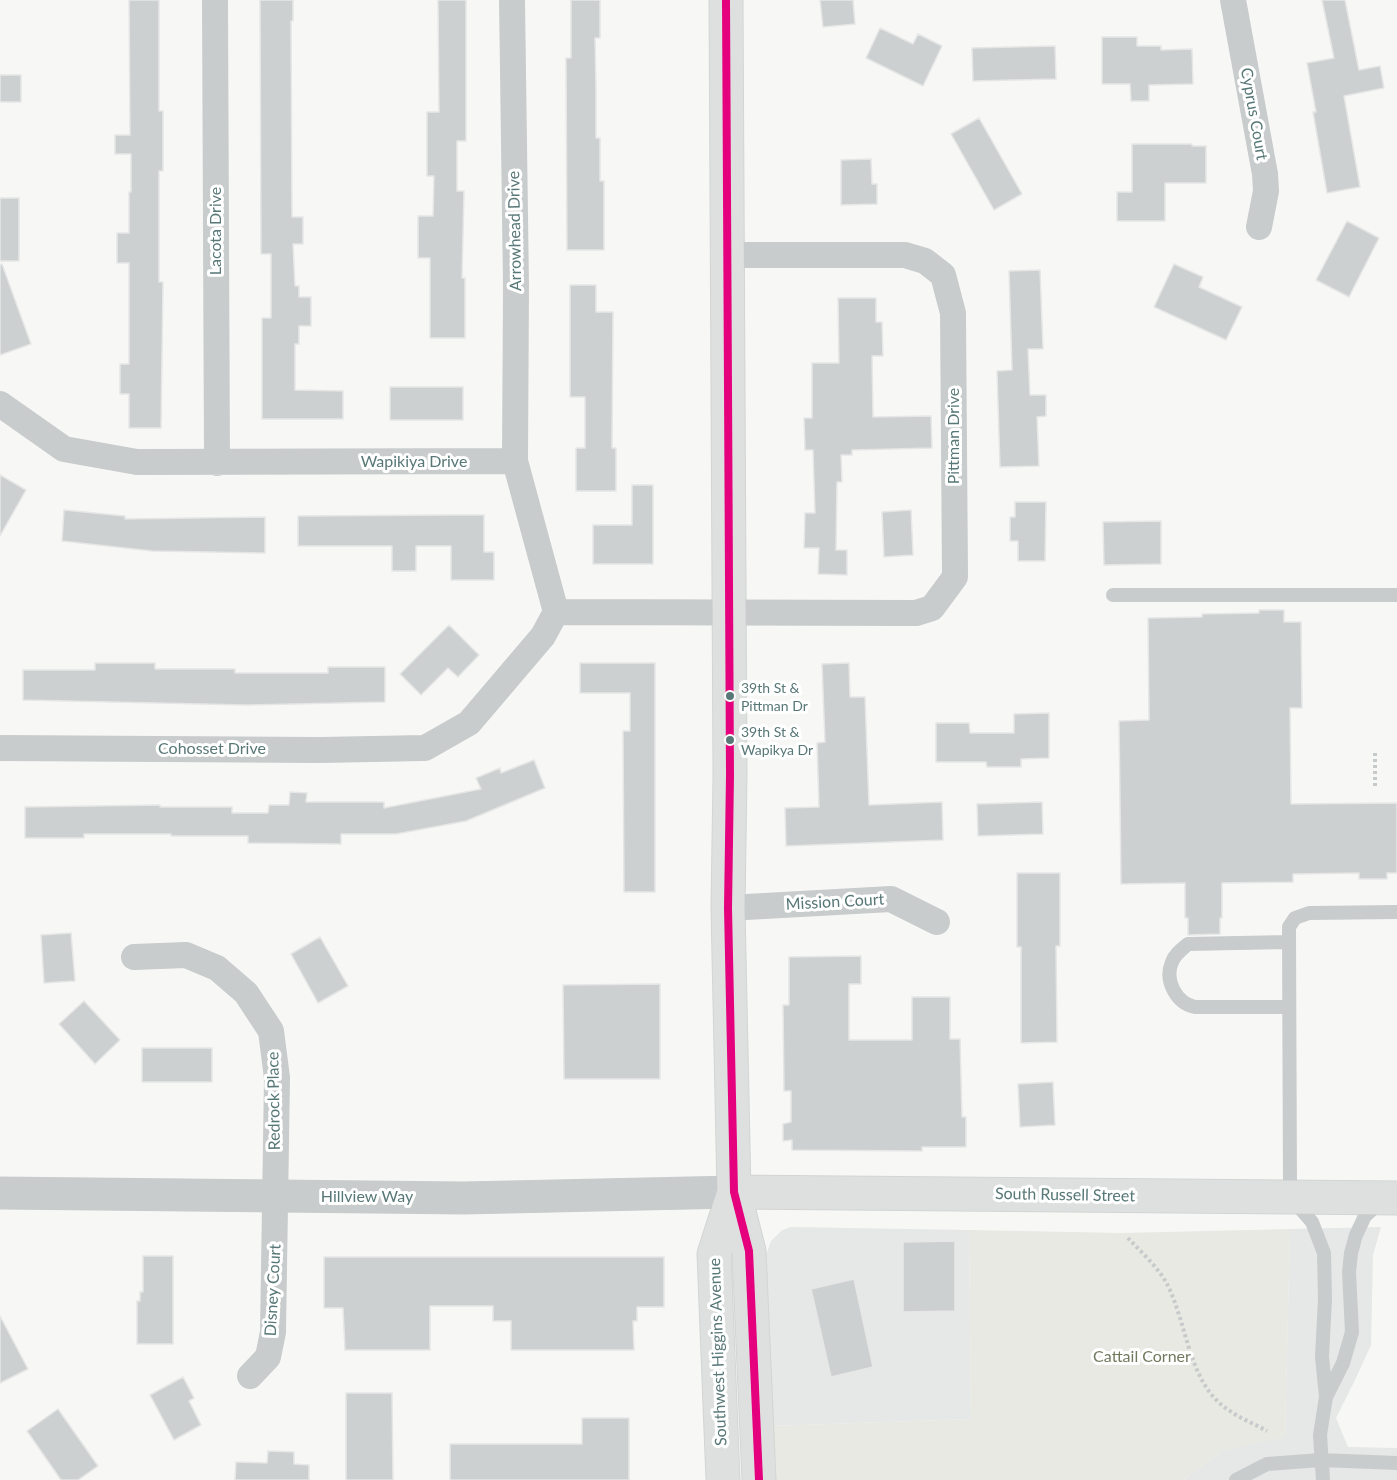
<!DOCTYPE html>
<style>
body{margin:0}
canvas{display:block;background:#f7f7f6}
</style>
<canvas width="1397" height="1480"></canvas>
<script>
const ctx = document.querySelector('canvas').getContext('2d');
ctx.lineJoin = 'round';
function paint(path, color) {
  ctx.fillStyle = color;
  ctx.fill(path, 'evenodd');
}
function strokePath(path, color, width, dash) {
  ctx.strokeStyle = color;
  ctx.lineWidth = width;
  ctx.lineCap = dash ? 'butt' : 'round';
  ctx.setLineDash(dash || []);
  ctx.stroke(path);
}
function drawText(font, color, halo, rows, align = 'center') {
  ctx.font = font + ' Lato,sans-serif';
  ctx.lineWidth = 6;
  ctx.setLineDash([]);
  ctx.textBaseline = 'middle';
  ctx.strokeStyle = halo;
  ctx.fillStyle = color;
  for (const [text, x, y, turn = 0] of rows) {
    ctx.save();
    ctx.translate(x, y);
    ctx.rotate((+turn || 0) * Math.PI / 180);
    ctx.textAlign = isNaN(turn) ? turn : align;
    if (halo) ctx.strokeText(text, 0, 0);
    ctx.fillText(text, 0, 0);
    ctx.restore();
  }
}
paint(new Path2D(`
 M 790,1227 L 969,1230 L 971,1419 L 771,1426 L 765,1258 L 771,1241 L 781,1231 Z
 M 1381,1227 L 1373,1255 L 1371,1345 L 1355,1380 L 1336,1418 L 1348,1447 L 1397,1448 L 1397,1480 L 1184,1480 L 1222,1451 L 1285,1436 L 1290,1229 Z`), '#e5e8e6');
paint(new Path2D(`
 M 1290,1229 L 1285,1437 L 1222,1451 L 1184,1480 L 776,1480 L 771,1426 L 971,1419 L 969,1230 L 1122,1233 Z`), '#e8e9e3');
const building = new Path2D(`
 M 129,0 L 159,0 L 159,111 L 163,111 L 163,171 L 159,171 L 159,282 L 163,282 L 161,428 L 129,428 L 129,394 L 120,394 L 120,364 L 129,364 L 129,263 L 117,263 L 117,233 L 129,233 L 129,192 L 131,192 L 131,154 L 115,154 L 115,135 L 130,135 Z
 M 260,0 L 293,0 L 293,21 L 291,21 L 292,217 L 303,217 L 303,244 L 293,244 L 295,286 L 299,286 L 299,297 L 311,297 L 311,326 L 299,326 L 299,344 L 295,344 L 295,390 L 343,391 L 343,419 L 262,419 L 262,318 L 271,318 L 271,254 L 261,254 Z
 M 438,0 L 466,0 L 466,141 L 457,141 L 457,191 L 464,191 L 462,278 L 465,278 L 465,338 L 430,338 L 430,258 L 418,258 L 418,216 L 433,216 L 434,176 L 427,176 L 427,112 L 439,112 Z
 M 571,0 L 600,0 L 600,38 L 595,38 L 596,90 L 596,138 L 600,138 L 600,181 L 604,181 L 604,250 L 567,250 L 566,58 L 571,58 Z
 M 820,0 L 853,0 L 855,24 L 823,27 Z
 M 1322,0 L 1345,0 L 1359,70 L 1380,66 L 1384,88 L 1344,96 L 1360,187 L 1327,193 L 1313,112 L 1316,112 L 1307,63 L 1334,58 Z
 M 880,28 L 913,44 L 918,34 L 942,46 L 923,86 L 866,58 Z
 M 1102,37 L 1137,37 L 1137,46 L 1161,46 L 1161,50 L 1192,49 L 1193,84 L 1149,85 L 1149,101 L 1131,101 L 1130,84 L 1102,84 Z
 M 1055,46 L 1056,79 L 973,81 L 972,48 Z
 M 0,75 L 21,75 L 21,102 L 0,102 Z
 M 979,118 L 1022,194 L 994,210 L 951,134 Z
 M 1132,144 L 1192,144 L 1192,146 L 1206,146 L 1206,183 L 1165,183 L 1165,221 L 1117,221 L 1117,192 L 1132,192 Z
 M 871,159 L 872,184 L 877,184 L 877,204 L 841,205 L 841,160 Z
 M 0,198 L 19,198 L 19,261 L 0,261 Z
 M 1347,221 L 1379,238 L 1349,297 L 1316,280 Z
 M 2,264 L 31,344 L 0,355 L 0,265 Z
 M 1174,264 L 1203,277 L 1199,287 L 1242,307 L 1226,340 L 1154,307 Z
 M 1040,270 L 1043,349 L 1028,349 L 1030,395 L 1046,395 L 1046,416 L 1037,417 L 1039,466 L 1000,467 L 997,371 L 1012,370 L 1009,271 Z
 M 570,285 L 596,285 L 596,312 L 613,312 L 612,448 L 616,448 L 616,491 L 576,491 L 576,448 L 585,448 L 585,397 L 570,397 Z
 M 838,298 L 876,298 L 876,322 L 882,322 L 883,356 L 872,356 L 873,417 L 931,416 L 932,448 L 852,450 L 852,455 L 841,455 L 842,482 L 837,482 L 836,550 L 847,550 L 847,575 L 818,574 L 819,548 L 804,548 L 805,513 L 815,513 L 813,450 L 805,450 L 804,418 L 812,418 L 812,363 L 839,363 Z
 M 390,387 L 463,387 L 463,420 L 390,420 Z
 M 0,475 L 26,490 L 0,536 Z
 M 632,485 L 653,485 L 653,564 L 593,564 L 593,525 L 632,525 Z
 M 1015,502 L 1046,502 L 1045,561 L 1018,561 L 1018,541 L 1010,541 L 1010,517 L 1015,517 Z
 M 64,510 L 125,516 L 125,519 L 265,517 L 265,553 L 152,551 L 62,541 Z
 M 911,510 L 913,555 L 884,557 L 882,512 Z
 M 451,515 L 484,515 L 484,552 L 494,552 L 494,580 L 451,580 L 451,546 L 416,546 L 416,571 L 392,571 L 392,546 L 298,546 L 298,516 Z
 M 1161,521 L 1161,564 L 1104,565 L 1103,522 Z
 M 1259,610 L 1284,610 L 1284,622 L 1301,622 L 1302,708 L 1290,708 L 1291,804 L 1397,803 L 1397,873 L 1387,873 L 1387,879 L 1359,879 L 1359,873 L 1293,874 L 1293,882 L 1222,883 L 1222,918 L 1220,918 L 1220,934 L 1188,935 L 1188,918 L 1185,918 L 1185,883 L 1121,884 L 1119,721 L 1149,720 L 1148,618 L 1202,617 L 1202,614 L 1259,613 Z
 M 449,625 L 479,655 L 458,677 L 448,668 L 421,695 L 400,674 Z
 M 95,663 L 155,663 L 155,669 L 235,669 L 235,673 L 328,673 L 328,667 L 385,667 L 385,702 L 247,705 L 23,700 L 23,670 L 95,670 Z
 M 580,663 L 655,663 L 655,892 L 624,892 L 623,731 L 630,731 L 630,693 L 580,693 Z
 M 849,663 L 850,697 L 865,697 L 869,805 L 942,802 L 943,840 L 786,846 L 785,808 L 819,807 L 817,743 L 825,742 L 822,664 Z
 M 1049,713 L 1049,758 L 1021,759 L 1021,767 L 987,767 L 986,762 L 936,762 L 936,723 L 969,723 L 970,733 L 1014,733 L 1014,714 Z
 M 534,760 L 545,788 L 466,821 L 396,834 L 341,834 L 341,844 L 248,843 L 248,836 L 171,836 L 171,834 L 84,834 L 84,838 L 25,838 L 25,807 L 160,805 L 160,807 L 232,807 L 232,813 L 268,813 L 269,805 L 289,805 L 290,792 L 307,793 L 306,802 L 384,802 L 384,808 L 481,789 L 476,778 L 500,768 L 501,773 Z
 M 1042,802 L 1043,834 L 978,836 L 977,804 Z
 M 1017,873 L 1060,873 L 1060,946 L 1056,946 L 1057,1042 L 1021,1043 L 1021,947 L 1017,947 Z
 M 71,933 L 75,981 L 44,983 L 41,935 Z
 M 320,937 L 348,986 L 318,1003 L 291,954 Z
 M 861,956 L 861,984 L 849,984 L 849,1040 L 912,1040 L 912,997 L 950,997 L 950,1039 L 960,1039 L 962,1117 L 966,1117 L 966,1147 L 922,1147 L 922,1151 L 792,1150 L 792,1140 L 783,1141 L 783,1124 L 791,1122 L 791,1091 L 784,1091 L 783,1005 L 789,1005 L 789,957 Z
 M 660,984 L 660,1079 L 564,1079 L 563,985 Z
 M 84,1001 L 120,1040 L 95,1064 L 59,1024 Z
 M 142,1048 L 212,1048 L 212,1082 L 142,1082 Z
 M 1053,1082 L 1055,1125 L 1020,1127 L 1018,1084 Z
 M 955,1241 L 955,1311 L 903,1312 L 903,1242 Z
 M 143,1256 L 173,1256 L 173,1344 L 137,1344 L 137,1301 L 140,1301 L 140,1292 L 143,1292 Z
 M 324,1257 L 664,1257 L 664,1307 L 637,1307 L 637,1321 L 633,1321 L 634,1350 L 511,1350 L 511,1321 L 493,1321 L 493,1306 L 430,1306 L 430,1350 L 345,1350 L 343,1308 L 324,1308 Z
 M 854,1279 L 873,1367 L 831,1377 L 811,1289 Z
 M 0,1316 L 28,1369 L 0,1383 Z
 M 183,1377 L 194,1398 L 189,1401 L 201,1425 L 174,1440 L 150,1395 Z
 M 346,1393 L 392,1393 L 393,1480 L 346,1480 Z
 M 58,1409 L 98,1466 L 78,1480 L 61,1480 L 27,1431 Z
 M 582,1418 L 629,1418 L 629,1480 L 450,1480 L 450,1444 L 582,1444 Z
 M 268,1451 L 294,1452 L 294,1464 L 309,1465 L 309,1480 L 235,1480 L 236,1462 L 267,1463 Z`);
paint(building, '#cdd0d0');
strokePath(building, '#e6e6e6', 1.5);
const secondary = new Path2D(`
 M 726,0 L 730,775 L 728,908 L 734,1192 L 749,1251 L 759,1480
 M 734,1192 L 1397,1198
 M 723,1480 L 714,1254 L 734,1192`);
strokePath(secondary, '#d2d5d4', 35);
strokePath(new Path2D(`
 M 1375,753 L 1375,788
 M 1128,1238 C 1141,1252 1158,1267 1167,1284 C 1188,1325 1188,1385 1230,1411 C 1241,1419 1255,1424 1267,1431`), '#c7caca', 4, [3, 3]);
strokePath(new Path2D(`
 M 1113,595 L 1397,595
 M 1289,942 L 1188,944 C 1182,949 1175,954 1172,962 C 1164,980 1176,1003 1195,1007 L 1289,1007
 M 1326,1397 L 1343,1363 L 1352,1332 L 1349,1272 L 1351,1253 L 1356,1235 L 1365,1216 L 1379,1203
 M 1236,1480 L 1267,1464 L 1321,1460 L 1397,1463
 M 1323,1480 L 1320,1435 L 1326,1397 L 1322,1357 L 1325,1299 L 1324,1253 L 1312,1222 L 1290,1197 L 1289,927 L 1295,918 L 1309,913 L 1397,912`), '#c9cccc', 14);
strokePath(new Path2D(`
 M 215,0 L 217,463
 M 512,0 L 516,286 L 515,461 L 556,612
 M 1233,0 L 1265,174 L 1266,191 L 1259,227
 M 0,404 L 64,449 L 137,462 L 515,461
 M 556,612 L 916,613 L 932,608 L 955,577 L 953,313 L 943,275 L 925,261 L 905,255 L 727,255
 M 0,748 L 320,750 L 425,748 L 469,723 L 543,636 L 556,612
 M 728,908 L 891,899 L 937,922
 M 134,957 L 186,955 L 217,968 L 246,993 L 271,1031 L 277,1078 L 273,1332 L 268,1357 L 250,1376`), '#c9cccc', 26);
strokePath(new Path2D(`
 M 0,1193 L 464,1198 L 734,1192`), '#c9cccc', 33);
strokePath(secondary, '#dee0e0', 33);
strokePath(new Path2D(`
 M 726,0 L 730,775 L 728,908 L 734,1192 L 749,1251 L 759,1480`), '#e5007d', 8);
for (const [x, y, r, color] of [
 [730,696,5,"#587777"],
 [730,740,5,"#587777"]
]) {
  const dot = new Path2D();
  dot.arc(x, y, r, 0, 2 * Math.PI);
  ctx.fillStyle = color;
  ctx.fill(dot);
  strokePath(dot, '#fff', 2);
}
drawText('14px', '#587777', '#fff', [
 ["39th St &",741,688],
 ["Pittman Dr",741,706],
 ["39th St &",741,732],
 ["Wapikya Dr",741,750]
], 'left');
drawText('16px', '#587777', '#fff', [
 ["Cyprus Court",1254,114,80],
 ["Lacota Drive",216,231,-90],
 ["Arrowhead Drive",515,231,-91],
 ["Pittman Drive",954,436,-90],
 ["Wapikiya Drive",414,462],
 ["Cohosset Drive",212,749],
 ["Mission Court",835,902,-3],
 ["Redrock Place",274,1101,-91],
 ["South Russell Street",1065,1195,1],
 ["Hillview Way",367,1197],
 ["Disney Court",273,1290,-87],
 ["Southwest Higgins Avenue",718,1352,-92]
]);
drawText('16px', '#717a5f', '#fff', [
 ["Cattail Corner",1142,1357]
]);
</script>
